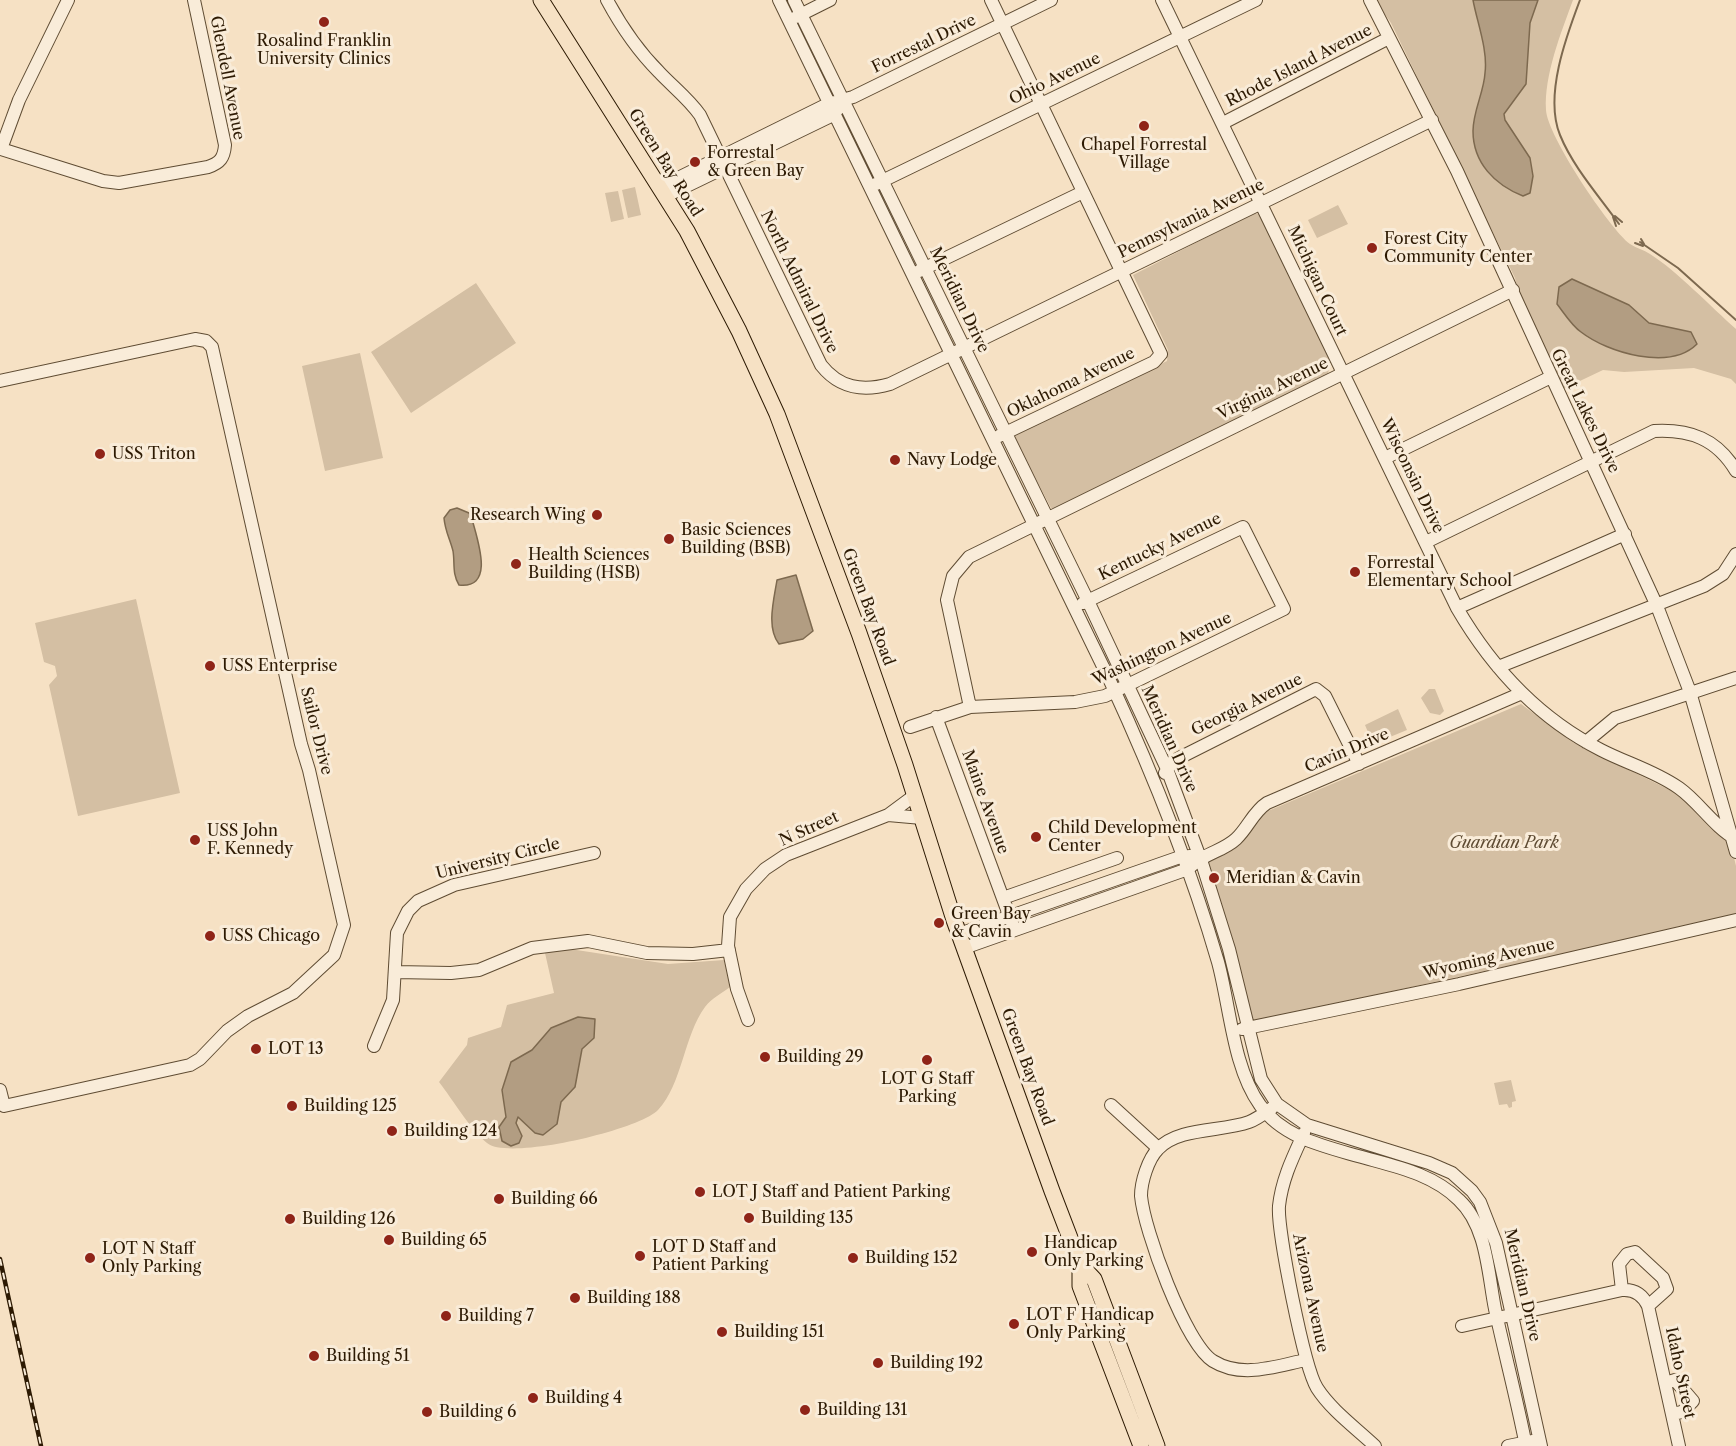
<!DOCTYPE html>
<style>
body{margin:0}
canvas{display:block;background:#f6e1c4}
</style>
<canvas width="1736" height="1446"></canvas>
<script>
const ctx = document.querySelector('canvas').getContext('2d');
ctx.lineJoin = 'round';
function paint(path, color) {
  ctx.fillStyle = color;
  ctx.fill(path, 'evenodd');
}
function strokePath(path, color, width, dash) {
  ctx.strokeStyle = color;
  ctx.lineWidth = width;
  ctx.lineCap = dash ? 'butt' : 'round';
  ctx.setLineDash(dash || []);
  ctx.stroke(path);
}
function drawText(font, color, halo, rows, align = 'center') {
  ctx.font = font + ' "Libre Caslon Text",serif';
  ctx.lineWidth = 6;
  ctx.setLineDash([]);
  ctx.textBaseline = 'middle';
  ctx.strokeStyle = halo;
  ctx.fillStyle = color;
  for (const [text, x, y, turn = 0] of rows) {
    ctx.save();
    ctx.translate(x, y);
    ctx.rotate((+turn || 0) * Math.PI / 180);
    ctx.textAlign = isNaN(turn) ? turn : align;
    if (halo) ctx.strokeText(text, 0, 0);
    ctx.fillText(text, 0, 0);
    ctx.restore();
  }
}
paint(new Path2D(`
 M 1375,0 L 1573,0 C 1561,33 1544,75 1546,110 C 1547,135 1609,228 1630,244 C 1636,248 1644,250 1650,254 C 1677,271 1711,307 1736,329 L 1736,384 L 1731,379 L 1694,368 L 1624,372 L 1603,370 L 1563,389 L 1521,302 L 1515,278 L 1391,23 Z
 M 635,187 L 641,215 L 628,218 L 622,190 Z
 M 618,191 L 624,219 L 611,222 L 605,193 Z
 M 1338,205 L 1348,224 L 1317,238 L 1308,220 Z
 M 1254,213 L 1260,214 L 1331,359 L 1328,374 L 1058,508 L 1051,508 L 1015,439 L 1015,435 L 1167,361 L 1168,350 L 1133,275 Z
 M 476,283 L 516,343 L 411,413 L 371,352 Z
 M 360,353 L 383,458 L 325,471 L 302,366 Z
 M 136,599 L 180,793 L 78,816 L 49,685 L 57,676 L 55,666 L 44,662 L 35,623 Z
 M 1429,689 L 1435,689 L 1444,711 L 1440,715 L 1430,713 L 1421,698 Z
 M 1521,704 L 1574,743 L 1672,791 L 1728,833 L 1736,866 L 1736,916 L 1251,1022 L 1209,871 L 1209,862 L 1234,849 L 1259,818 L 1268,811 Z
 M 1398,709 L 1407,730 L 1373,744 L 1365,725 Z
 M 570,949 L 668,964 L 724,960 L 730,987 C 721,994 712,998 705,1007 C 684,1035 682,1085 658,1110 C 639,1130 508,1161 487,1143 C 470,1129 453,1100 439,1082 L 467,1045 L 468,1038 L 501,1027 L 507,1005 L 554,993 L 545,953 Z
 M 1511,1080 L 1516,1101 L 1512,1102 L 1512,1107 L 1509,1108 L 1507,1104 L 1499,1105 L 1494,1083 Z`), '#d4bfa3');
const water = new Path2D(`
 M 1473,0 L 1538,0 L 1530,23 L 1526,84 L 1504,114 L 1505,120 L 1530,158 L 1533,176 L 1530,193 L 1523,196 C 1495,185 1473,163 1473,131 C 1473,111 1484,92 1485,73 C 1488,50 1477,22 1473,0 Z
 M 1572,279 L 1629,305 L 1649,323 L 1691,332 L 1697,344 C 1670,371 1608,353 1581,332 C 1572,326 1564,313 1557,304 L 1559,287 Z
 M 457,508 L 469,513 L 472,519 C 477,539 496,589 459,585 C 452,574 455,563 453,551 C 450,539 445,531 444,518 L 450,510 Z
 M 796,575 L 813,631 L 803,639 L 779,644 C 766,628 774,599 777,580 Z
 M 578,1017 L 595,1019 L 594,1038 L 582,1049 L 575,1087 L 561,1102 L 557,1124 L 543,1135 L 535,1133 L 518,1117 L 516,1123 L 522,1136 L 519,1143 L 511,1146 L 502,1141 L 499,1127 L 506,1117 L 502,1090 L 511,1062 L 532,1050 L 551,1028 Z`);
paint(water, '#b29d82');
strokePath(water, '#7d694f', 1.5);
strokePath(new Path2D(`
 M 1580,0 C 1566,37 1544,96 1560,135 C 1573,167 1599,196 1619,224
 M 1615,216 L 1622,222
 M 1613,217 L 1616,226
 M 1641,239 L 1644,244
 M 1640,242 L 1678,268 L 1736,320
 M 1635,243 L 1643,246`), '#7d694f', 2);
const minor = new Path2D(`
 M 68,0 L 19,100 L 1,149 L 103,181 L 119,183 L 208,167 C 220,163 224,158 225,145 L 194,0
 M 607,0 C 621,26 638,51 659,72 C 673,87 688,98 700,115 L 821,365 C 839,388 862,392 890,384 L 1432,120
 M 779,0 L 1111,683 C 1153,774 1190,866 1218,962 C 1230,1006 1233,1068 1260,1105 C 1282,1137 1323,1146 1358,1156 C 1393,1166 1432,1173 1459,1200 C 1487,1226 1488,1274 1495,1309 C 1505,1355 1517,1400 1526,1446
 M 794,0 L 1088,601 L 1167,769 L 1202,863 L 1229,949 L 1261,1079 L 1277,1104 L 1307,1125 L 1429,1163 L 1452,1173 L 1472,1191 L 1480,1202 L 1496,1243 L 1541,1446
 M 991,0 L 1161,354 L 1154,362 L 999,436
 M 1162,0 L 1457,608 C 1492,668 1538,718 1601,750 C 1626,763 1655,771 1679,788 C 1699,802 1714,827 1736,839
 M 1370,0 L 1457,171 L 1657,606 L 1690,692 L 1736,852
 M 796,17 L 830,0
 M 1223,123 L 1389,38
 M 876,184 L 1256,0
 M 660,187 L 828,104 L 853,97 L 1051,0
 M 666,196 L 833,115 L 838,109
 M 919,271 L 1083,192
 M 0,381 L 195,339 L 206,341 L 212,347 L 301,744 L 309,770 L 344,925 L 334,955 L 293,993 L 248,1016 L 227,1031 L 200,1059 L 190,1065 L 4,1106 L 0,1090
 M 1385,458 L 1551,377
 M 1426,542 L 1654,431 C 1690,429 1717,439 1736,471
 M 1457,608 L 1625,534
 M 1498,667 L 1704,586 L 1723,574 L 1736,554
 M 970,707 L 947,600 L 953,576 L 969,557 L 1513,290
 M 936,717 L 1012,923
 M 910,727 L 970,707 L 1075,702 L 1105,696 L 1284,609 L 1243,527 L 1083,603
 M 1586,742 L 1615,718 L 1736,678
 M 1165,773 L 1172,762 L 1181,757 L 1316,689 L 1325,696 L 1359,764
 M 888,815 L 922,818
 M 1003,898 L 1117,858
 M 959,934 L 1180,857 L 1190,856
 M 964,948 L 1188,869 C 1205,852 1222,852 1236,839 C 1248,828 1253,812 1267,803 L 1522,693
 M 395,972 L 451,973 L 479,970 L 532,948 L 588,941 L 647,953 L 693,954 L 729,950
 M 748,1020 L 737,989 L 728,946 L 730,917 L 746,889 L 765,869 L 786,855 L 888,815 L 915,795
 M 1242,1029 L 1459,984 L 1736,920
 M 374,1046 L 393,1000 L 397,933 L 408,911 L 418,901 L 454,885 L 594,853
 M 1111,1105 L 1158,1148
 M 1272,1108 C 1265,1113 1257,1119 1249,1122 C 1221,1132 1179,1127 1158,1149 C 1148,1159 1141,1182 1141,1196 C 1144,1230 1185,1343 1213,1361 C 1242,1379 1276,1366 1306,1360
 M 1304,1133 C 1293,1157 1282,1179 1279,1206 C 1277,1230 1304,1367 1317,1388 C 1331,1410 1356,1428 1375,1446
 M 1622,1290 L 1619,1264 L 1627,1254 L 1635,1252 L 1663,1278 L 1667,1289 L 1648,1306
 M 1462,1326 L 1622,1290 C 1635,1289 1643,1295 1648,1306 L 1679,1446
 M 1665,1383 L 1675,1380 L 1693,1401 L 1682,1412 L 1672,1414
 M 1508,1446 L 1533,1441`);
const major = new Path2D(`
 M 541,0 L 687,231 L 739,331 L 777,414 L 859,633 L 905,765 L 954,920 L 1052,1191 L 1080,1264 L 1094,1279 L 1157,1446
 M 1080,1264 L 1080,1286 L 1141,1446`);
strokePath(minor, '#5f4c33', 14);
strokePath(major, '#2d1a03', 17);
strokePath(minor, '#f9ecd9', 12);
strokePath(major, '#f6e1c4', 15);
const rail = new Path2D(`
 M 0,1259 L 41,1446`);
strokePath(rail, '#2d1a03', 4.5);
strokePath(rail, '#f9ecd9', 2, [7]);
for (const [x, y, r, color] of [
 [324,22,6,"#8f2418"],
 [1144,126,6,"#8f2418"],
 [695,162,6,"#8f2418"],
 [1372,248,6,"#8f2418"],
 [100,454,6,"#8f2418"],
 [895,460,6,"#8f2418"],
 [597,515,6,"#8f2418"],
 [669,539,6,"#8f2418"],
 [516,564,6,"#8f2418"],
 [1355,572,6,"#8f2418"],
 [210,666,6,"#8f2418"],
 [1036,837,6,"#8f2418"],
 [195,840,6,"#8f2418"],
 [1214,878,6,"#8f2418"],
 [939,923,6,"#8f2418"],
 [210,936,6,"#8f2418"],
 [256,1049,6,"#8f2418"],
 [765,1057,6,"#8f2418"],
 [927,1060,6,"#8f2418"],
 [292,1106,6,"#8f2418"],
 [392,1131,6,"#8f2418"],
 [700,1192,6,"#8f2418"],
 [499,1199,6,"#8f2418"],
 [749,1218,6,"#8f2418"],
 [290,1219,6,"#8f2418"],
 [389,1240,6,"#8f2418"],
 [1032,1252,6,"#8f2418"],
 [640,1256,6,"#8f2418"],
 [90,1258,6,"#8f2418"],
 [853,1258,6,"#8f2418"],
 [575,1298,6,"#8f2418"],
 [446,1316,6,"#8f2418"],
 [1014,1324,6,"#8f2418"],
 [722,1332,6,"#8f2418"],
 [314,1356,6,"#8f2418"],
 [878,1363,6,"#8f2418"],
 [533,1398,6,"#8f2418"],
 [805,1410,6,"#8f2418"],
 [427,1412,6,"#8f2418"]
]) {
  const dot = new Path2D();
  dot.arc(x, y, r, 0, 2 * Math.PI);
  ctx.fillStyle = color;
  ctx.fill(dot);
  strokePath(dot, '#f9ecd9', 2);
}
drawText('16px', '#2d1a03', '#f9ecd9', [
 ["Rosalind Franklin",324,41,"center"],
 ["University Clinics",324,59,"center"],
 ["Chapel Forrestal",1144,145,"center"],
 ["Village",1144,163,"center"],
 ["Forrestal",707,153],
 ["& Green Bay",707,171],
 ["Forest City",1384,239],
 ["Community Center",1384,257],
 ["USS Triton",112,454],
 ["Navy Lodge",907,460],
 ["Research Wing",585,515,"right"],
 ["Basic Sciences",681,530],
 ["Building (BSB)",681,548],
 ["Health Sciences",528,555],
 ["Building (HSB)",528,573],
 ["Forrestal",1367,563],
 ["Elementary School",1367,581],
 ["USS Enterprise",222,666],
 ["Child Development",1048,828],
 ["Center",1048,846],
 ["USS John",207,831],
 ["F. Kennedy",207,849],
 ["Meridian & Cavin",1226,878],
 ["Green Bay",951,914],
 ["& Cavin",951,932],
 ["USS Chicago",222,936],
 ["LOT 13",268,1049],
 ["Building 29",777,1057],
 ["LOT G Staff",927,1079,"center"],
 ["Parking",927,1097,"center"],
 ["Building 125",304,1106],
 ["Building 124",404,1131],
 ["LOT J Staff and Patient Parking",712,1192],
 ["Building 66",511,1199],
 ["Building 135",761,1218],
 ["Building 126",302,1219],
 ["Building 65",401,1240],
 ["Handicap",1044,1243],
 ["Only Parking",1044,1261],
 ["LOT D Staff and",652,1247],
 ["Patient Parking",652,1265],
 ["LOT N Staff",102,1249],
 ["Only Parking",102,1267],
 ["Building 152",865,1258],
 ["Building 188",587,1298],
 ["LOT F Handicap",1026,1315],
 ["Only Parking",1026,1333],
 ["Building 7",458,1316],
 ["Building 151",734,1332],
 ["Building 51",326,1356],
 ["Building 192",890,1363],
 ["Building 4",545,1398],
 ["Building 131",817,1410],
 ["Building 6",439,1412]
], 'left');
drawText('16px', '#2d1a03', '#f9ecd9', [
 ["Forrestal Drive",924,44,-26],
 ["Rhode Island Avenue",1299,66,-27],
 ["Glendell Avenue",227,78,79],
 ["Ohio Avenue",1055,79,-26],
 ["Green Bay Road",665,163,58],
 ["Pennsylvania Avenue",1191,219,-26],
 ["Michigan Court",1317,281,65],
 ["North Admiral Drive",799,282,64],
 ["Meridian Drive",959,300,64],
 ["Oklahoma Avenue",1071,383,-26],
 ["Virginia Avenue",1273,389,-26],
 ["Great Lakes Drive",1585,411,64],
 ["Wisconsin Drive",1412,476,64],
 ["Kentucky Avenue",1160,547,-26],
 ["Green Bay Road",868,607,70],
 ["Washington Avenue",1162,649,-25],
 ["Georgia Avenue",1247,705,-26],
 ["Sailor Drive",316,731,76],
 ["Meridian Drive",1169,739,66],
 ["Cavin Drive",1347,751,-23],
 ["Maine Avenue",985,802,70],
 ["N Street",809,829,-24],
 ["University Circle",498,859,-14],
 ["Wyoming Avenue",1489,959,-13],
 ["Green Bay Road",1027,1067,70],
 ["Meridian Drive",1522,1285,77],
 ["Arizona Avenue",1310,1293,78],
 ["Idaho Street",1680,1373,78]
]);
drawText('italic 16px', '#5f4c33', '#f9ecd9', [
 ["Guardian Park",1504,843]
]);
</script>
